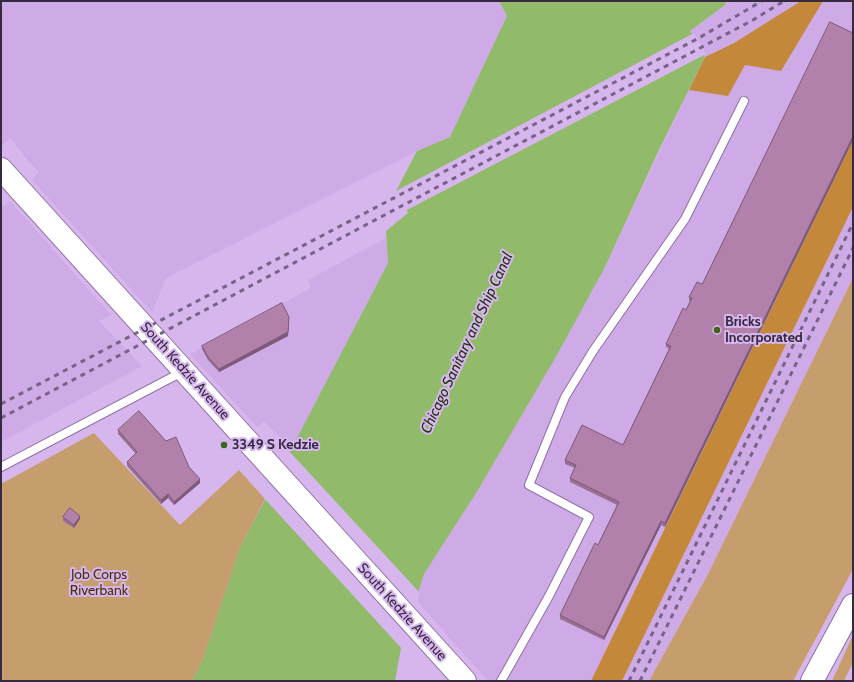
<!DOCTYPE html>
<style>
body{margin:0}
#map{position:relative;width:854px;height:682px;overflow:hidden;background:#d6b6ed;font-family:Cabin,sans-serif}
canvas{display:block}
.frame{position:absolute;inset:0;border:2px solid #372a40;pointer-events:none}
</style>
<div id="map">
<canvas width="854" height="682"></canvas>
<div class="frame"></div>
</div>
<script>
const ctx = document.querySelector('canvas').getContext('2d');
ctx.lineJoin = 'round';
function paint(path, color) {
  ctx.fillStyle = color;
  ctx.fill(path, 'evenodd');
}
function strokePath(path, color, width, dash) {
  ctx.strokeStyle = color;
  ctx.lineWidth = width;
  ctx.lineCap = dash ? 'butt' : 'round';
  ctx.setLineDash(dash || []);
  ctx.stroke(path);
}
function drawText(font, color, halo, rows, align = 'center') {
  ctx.font = font + ' Cabin,sans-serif';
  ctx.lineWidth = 4;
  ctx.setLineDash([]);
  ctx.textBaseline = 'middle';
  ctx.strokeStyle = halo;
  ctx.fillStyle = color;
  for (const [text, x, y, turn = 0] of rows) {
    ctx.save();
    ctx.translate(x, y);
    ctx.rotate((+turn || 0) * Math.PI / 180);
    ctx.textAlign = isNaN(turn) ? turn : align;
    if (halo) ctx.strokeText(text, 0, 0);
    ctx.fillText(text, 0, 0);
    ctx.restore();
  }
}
paint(new Path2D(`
 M 1,1 L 499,1 L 507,16 L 450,137 L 417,151 L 166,278 L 152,312 L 32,180 L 39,172 L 25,157 L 11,138 L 1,146 Z
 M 733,1 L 801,1 L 734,43 L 705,57 L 690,32 L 725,5 Z
 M 823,1 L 853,1 L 853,140 L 591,681 L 488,681 L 416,600 L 424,574 L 478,490 L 557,355 L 604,269 L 689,90 L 728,95 L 745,65 L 781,71 Z
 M 10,201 L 111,315 L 99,321 L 142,366 L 1,442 L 1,204 L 4,206 Z
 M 853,207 L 853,278 L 707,576 L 649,681 L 622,681 Z
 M 386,238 L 388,263 L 292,450 L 264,421 L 257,427 L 190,354 L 311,288 L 308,280 Z`), '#ceaae6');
paint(new Path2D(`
 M 853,278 L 853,569 L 793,681 L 649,681 L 707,576 Z
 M 94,433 L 180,525 L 239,470 L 265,499 L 240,548 L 203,659 L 192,681 L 1,681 L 1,484 Z
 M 853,635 L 853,662 L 844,681 L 832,681 Z`), '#c69e6d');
paint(new Path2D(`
 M 801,1 L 823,1 L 781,71 L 745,65 L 728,96 L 689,90 L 705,57 L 734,43 Z
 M 853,140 L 853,207 L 622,681 L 591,681 Z`), '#c38839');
paint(new Path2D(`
 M 499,1 L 727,1 L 725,5 L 690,31 L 705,57 L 658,152 L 604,269 L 557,355 L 478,490 L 424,574 L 401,648 L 395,681 L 192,681 L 203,659 L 240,548 L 388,263 L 386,231 L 408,213 L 396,191 L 417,151 L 450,137 L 507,16 Z`), '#91bb6a');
paint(new Path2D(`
 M 694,33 L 706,54 L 405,211 L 394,192 Z
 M 289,451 L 420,593 L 403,650 L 264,498 Z`), '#d6b6ed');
const lane = new Path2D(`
 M 1,467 L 184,371
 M 501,681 L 549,596 L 589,517 L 529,485 L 565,397 L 593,351 L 685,219 L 744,101`);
const secondary = new Path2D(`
 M 1,169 L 465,681`);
const highway = new Path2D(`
 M 812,681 L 853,605`);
strokePath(lane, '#8f71a3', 10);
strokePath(secondary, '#8f71a3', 24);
strokePath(highway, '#8f71a3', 24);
strokePath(lane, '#fff', 8);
strokePath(secondary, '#fff', 22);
strokePath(highway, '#fff', 22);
strokePath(new Path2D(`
 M 1,404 L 697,39 L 762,1
 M 1,418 L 753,20 L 784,1
 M 629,681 L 853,223
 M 640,681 L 853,248`), '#776386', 3, [5, 5]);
paint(new Path2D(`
 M 853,33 L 853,140 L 665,527 L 661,525 L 604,640 L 560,619 L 560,615 L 598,545 L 617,505 L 570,482 L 570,478 L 575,468 L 565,464 L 565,460 L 623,445 L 669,349 L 666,347 L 666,344 L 686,310 L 690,301 L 689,301 L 689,297 L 702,284 Z
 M 289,320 L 288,336 L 219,372 L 208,360 L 202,349 L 202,346 Z
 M 118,430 L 166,441 L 189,467 L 200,483 L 174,505 L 168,498 L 161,504 L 127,466 L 127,462 L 136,454 L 118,434 Z
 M 63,517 L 80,519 L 74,528 L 63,521 Z`), '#996f93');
paint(new Path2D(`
 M 853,136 L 853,140 L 665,527 L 665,523 Z
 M 289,320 L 288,336 L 219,372 L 219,369 Z
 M 200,479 L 200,483 L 174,505 L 174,502 Z
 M 168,494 L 168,498 L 161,504 L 161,500 Z
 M 80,516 L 80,519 L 74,528 L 74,525 Z
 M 661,521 L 661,525 L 604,640 L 604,637 Z`), '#7d5a78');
const building = new Path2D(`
 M 830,22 L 853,33 L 853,136 L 665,523 L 661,521 L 604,637 L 560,615 L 595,543 L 598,545 L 619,502 L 570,478 L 576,465 L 565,460 L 582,425 L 623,445 L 671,346 L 666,344 L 683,308 L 686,310 L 692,298 L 689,297 L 697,282 L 702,284 Z
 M 282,303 L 289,317 L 288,332 L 219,369 L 208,357 L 202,346 Z
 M 139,411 L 166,441 L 176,437 L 189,467 L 200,479 L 174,502 L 168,494 L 161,500 L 127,462 L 137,452 L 118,430 Z
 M 70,508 L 80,516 L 74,525 L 63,517 Z`);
paint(building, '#b281ab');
strokePath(building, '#7d5a78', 1);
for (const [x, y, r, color] of [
 [717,330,4,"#416319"],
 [224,445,4,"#416319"]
]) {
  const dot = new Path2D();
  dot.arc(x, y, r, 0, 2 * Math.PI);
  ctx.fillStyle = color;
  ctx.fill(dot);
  strokePath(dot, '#d6b6ed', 1.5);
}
drawText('bold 14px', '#372a40', '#d6b6ed', [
 ["Bricks",725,322],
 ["Incorporated",725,338],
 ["3349 S Kedzie",232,445]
], 'left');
drawText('14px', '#372a40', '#d6b6ed', [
 ["South Kedzie Avenue",185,371,48],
 ["South Kedzie Avenue",402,612,48]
]);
drawText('14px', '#4a310f', '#d6b6ed', [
 ["Job Corps",99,575],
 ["Riverbank",99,591]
]);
drawText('italic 15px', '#213210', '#d6b6ed', [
 ["Chicago Sanitary and Ship Canal",467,343,-65]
]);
</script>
